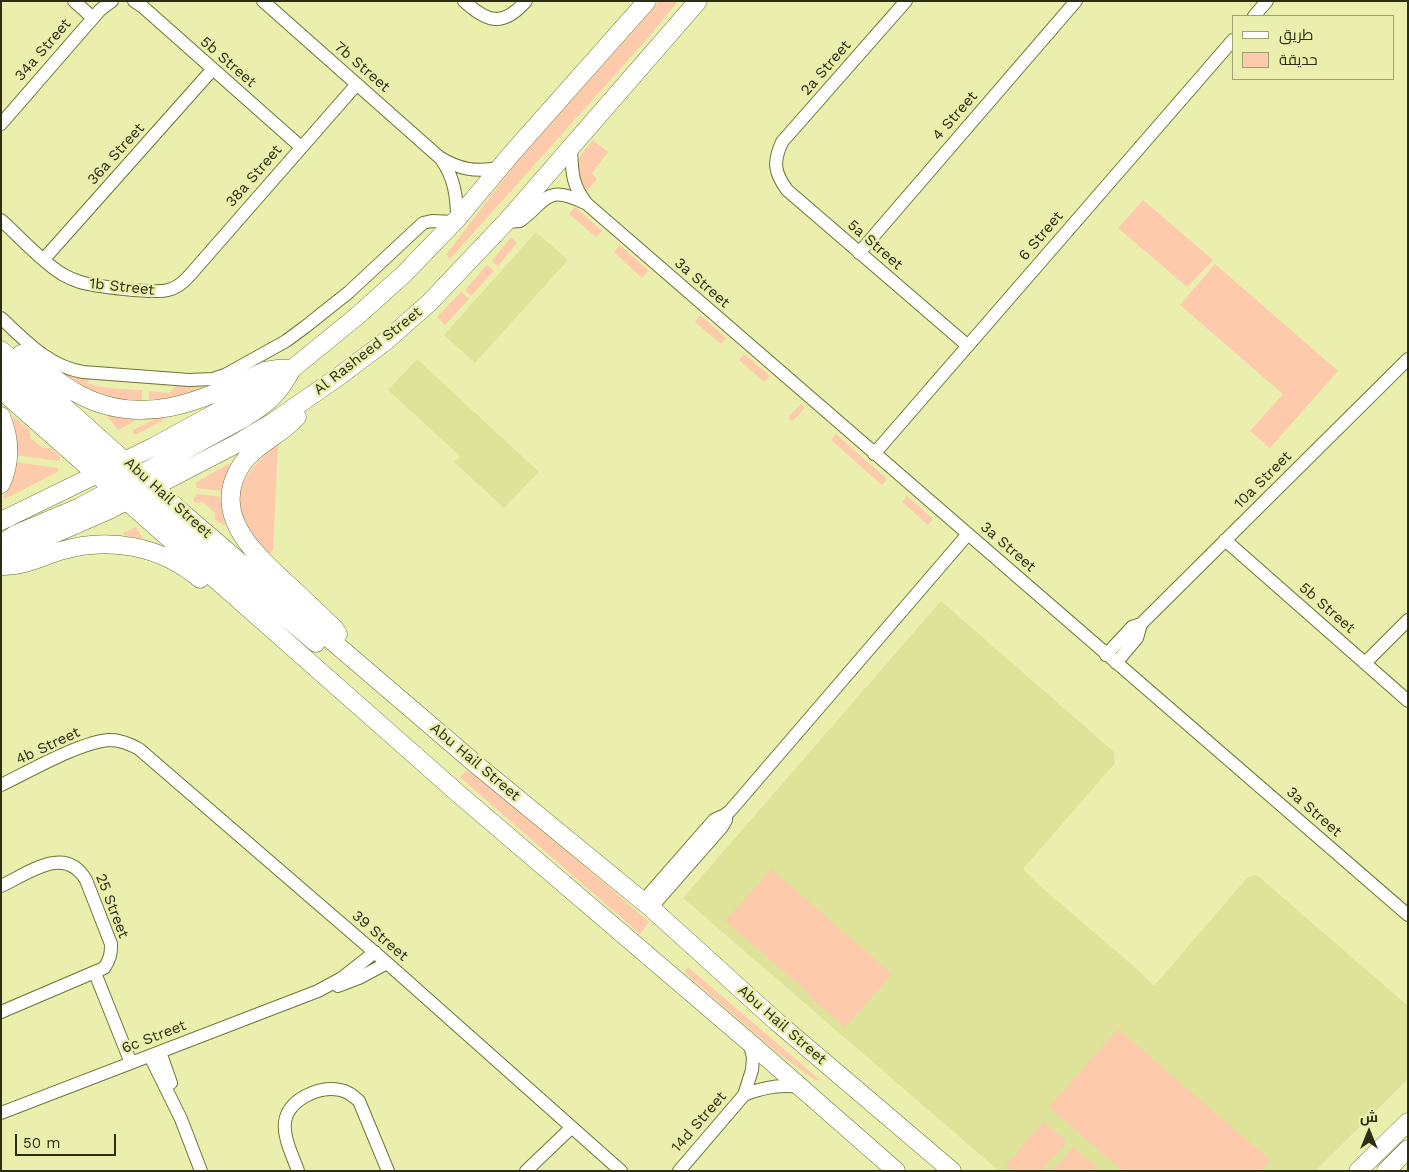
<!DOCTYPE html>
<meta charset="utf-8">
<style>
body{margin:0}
#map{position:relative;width:1409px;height:1172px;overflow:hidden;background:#eaefad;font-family:"Work Sans",Cairo,sans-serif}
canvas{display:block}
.frame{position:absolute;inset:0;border:2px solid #2c2d13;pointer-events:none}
.legend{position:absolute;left:1232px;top:15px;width:162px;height:65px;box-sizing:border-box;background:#eaefad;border:1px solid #9ea16f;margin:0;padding:6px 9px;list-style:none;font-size:15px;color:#2c2d13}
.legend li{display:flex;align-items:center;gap:10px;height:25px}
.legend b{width:25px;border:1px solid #9ea16f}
.north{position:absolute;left:1344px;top:1107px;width:50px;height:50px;-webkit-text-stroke:4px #eaefad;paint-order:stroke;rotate:0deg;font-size:14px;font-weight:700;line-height:20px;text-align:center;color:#2c2d13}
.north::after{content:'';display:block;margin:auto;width:18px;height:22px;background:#2c2d13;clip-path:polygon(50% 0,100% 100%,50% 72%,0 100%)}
.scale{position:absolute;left:15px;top:1134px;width:101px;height:22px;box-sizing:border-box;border:2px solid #2c2d13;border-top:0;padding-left:6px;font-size:15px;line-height:18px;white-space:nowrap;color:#2c2d13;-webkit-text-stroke:4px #eaefad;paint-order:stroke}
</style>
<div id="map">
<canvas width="1409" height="1172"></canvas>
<div class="frame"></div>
<ul class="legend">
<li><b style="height:6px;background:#fff"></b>طريق</li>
<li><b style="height:14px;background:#fdcaac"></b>حديقة</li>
</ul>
<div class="north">ش</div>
<div class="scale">50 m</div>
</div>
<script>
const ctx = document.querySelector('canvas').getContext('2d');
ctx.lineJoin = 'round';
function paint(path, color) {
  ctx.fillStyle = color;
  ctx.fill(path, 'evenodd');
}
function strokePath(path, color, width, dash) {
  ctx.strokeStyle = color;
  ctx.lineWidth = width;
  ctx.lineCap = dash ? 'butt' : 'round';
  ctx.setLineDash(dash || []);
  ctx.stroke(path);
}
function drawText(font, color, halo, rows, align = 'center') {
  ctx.font = font + ' "Work Sans",sans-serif';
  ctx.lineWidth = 5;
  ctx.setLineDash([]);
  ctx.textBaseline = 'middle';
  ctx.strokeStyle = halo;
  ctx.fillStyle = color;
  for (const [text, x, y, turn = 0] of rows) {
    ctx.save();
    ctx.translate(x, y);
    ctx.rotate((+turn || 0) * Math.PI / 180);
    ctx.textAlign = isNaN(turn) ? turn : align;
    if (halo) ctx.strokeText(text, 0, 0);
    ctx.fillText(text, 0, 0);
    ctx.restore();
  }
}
paint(new Path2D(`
 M 536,232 L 568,260 L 475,363 L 444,335 Z
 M 417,359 L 539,472 L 504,508 L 454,462 L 460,456 L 388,390 Z
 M 941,601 L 1114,752 L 1115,763 L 1023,869 L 1040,886 L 1138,970 L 1154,986 L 1247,878 L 1254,875 L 1258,876 L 1408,1006 L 1408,1079 L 1315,1171 L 999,1171 L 683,898 Z`), '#dee399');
paint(new Path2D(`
 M 660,1 L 678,1 L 648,38 L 450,259 L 446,255 L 519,159 Z
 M 593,140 L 608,152 L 592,173 L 597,179 L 588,190 C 568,171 578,156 593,140 Z
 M 1143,200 L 1213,260 L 1187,287 L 1118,228 Z
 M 575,207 L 602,231 L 596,237 L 569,214 Z
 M 511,237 L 517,243 L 498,266 L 492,261 Z
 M 620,245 L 649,271 L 642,278 L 614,252 Z
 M 1215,264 L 1338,371 L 1270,448 L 1250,431 L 1283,394 L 1180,305 Z
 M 487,265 L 494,271 L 471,296 L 465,290 Z
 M 461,292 L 469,299 L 445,325 L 437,317 Z
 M 700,315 L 726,338 L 721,344 L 695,322 Z
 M 744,354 L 770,376 L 764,382 L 739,360 Z
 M 61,373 L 91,378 L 87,383 C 104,389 124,389 142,390 L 142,402 C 108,399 90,391 61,373 Z
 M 176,386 L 207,387 L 178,398 L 149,402 L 149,391 L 169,393 Z
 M 801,404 L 805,407 L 794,420 L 790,420 L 789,416 Z
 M 111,414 L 136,418 L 137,420 L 118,430 L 107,416 Z
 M 12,415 L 30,431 L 30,438 L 43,448 L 50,448 L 61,458 L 59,461 L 16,455 L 16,432 Z
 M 160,417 L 164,418 L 162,421 L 137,434 L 133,434 L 133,430 Z
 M 836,434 L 887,479 L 882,485 L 831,440 Z
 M 278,444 L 273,550 L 269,554 C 262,547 253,539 248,530 C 227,492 249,467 278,444 Z
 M 16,462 L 57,468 L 59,471 L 5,499 L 3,497 L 10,484 Z
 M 228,464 L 230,466 L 224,479 L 223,491 L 197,488 L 195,483 Z
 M 197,494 L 222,497 L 225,525 L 223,525 L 215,520 L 215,513 L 203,502 L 195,503 L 193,500 Z
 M 907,496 L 933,519 L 928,525 L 902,502 Z
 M 136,527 L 143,539 L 123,535 L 123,533 Z
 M 467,770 L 516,806 L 649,922 L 640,934 L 460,777 Z
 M 771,869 L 892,974 L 845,1027 L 807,994 L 808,992 L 725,921 Z
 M 688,967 L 820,1080 L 815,1080 L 779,1054 L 684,972 Z
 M 1118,1029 L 1270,1160 L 1261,1171 L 1123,1171 L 1049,1107 Z
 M 1043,1122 L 1067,1141 L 1041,1171 L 1013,1171 L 1006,1165 Z
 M 1073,1147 L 1096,1167 L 1093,1171 L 1052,1171 Z`), '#fdcaac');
const street = new Path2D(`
 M 74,1 L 93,18
 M 134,1 L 143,7 L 301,147
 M 263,1 L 439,157 C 460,170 476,172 500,168
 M 464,1 C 488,23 503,27 526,1
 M 906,1 L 782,142 C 773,162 774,172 787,190 L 968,346
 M 1254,16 L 1267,1
 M 1,124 L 100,10 L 112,1
 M 571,146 C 572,171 571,184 587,204 L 1408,915
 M 441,159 C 454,177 457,196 457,219
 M 1,220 C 21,238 40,260 62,274 C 67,277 74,280 80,282 C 93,286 155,294 168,290 C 177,288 184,282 190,275 L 357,84
 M 506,222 L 520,221 C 548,200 545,184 585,203
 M 859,253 L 1076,1
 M 44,259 L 212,70
 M 1,318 C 26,341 48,366 83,372 L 189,380 L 213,379 L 225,375 L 286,341 L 305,327 L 349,292 L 423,223 L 432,221 L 454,222
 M 874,454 L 1233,40
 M 1225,540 L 1408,701
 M 1106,655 L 1132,627 L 1141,624 L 1408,359
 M 1116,663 L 1137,638 L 1141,624
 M 1365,663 L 1408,620
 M 1,785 C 28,772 82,741 110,740 C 121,740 130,744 139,749 L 387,963 L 621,1171
 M 1,886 C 29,873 65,844 86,880 L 111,944 C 111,954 110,960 104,968 L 1,1012
 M 643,901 L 714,820 C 720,817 725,816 730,811 L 968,534
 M 651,908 L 722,827 L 726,820 L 726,815
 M 95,973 L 131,1063
 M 338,986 L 359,978 L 387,963
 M 160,1052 L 171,1083
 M 150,1056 L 181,1119 L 201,1171
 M 744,1095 C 763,1087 780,1084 800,1087
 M 1,1113 L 318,991 L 342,978 L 375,952
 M 298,1171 C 293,1156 283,1138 285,1122 C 288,1100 319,1085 340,1090 C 348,1091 353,1096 359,1101 L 388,1171
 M 526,1171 L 571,1128
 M 679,1171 L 744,1095 L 752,1070 L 753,1057 L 749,1042`);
const secondary = new Path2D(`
 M 1,350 L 186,516 L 478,766 L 651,908 L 777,1022 L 952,1171
 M 1,367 L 81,442 L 140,494 L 316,643
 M 1,390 L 461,796 L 749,1042 L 896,1171
 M 1,416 C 10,438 11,462 1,484
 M 297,417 C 281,435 256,444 242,464 C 210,512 251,550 284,581 C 301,596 317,612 334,628 L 338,634
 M 1,521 L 153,447 L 243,398 L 292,369 L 356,317 L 404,274 L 457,219 L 513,152 L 647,1
 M 1,544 L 16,534 L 80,507 L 244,418 C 269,402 278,395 292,369 L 278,369 L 265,371 C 204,399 146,429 80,395 C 58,384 41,366 21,354
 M 1,557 L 109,510 L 238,443 L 273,422 L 338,377 L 386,341 L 429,303 L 506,222 L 698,1
 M 1,566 C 22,567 41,557 60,551 C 109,536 161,546 200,579
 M 1358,1171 L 1408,1122
 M 1386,1171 L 1408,1149`);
strokePath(street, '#707334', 14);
strokePath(secondary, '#707334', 19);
strokePath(street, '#fff', 12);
strokePath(secondary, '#fff', 18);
drawText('15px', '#2c2d13', '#eaefad', [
 ["34a Street",43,50,-49],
 ["5b Street",228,62,41],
 ["7b Street",362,67,41],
 ["2a Street",826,68,-49],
 ["4 Street",955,116,-49],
 ["36a Street",116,154,-48],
 ["38a Street",254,176,-49],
 ["6 Street",1041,236,-50],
 ["5a Street",875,245,41],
 ["3a Street",702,283,41],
 ["1b Street",122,287,6],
 ["Al Rasheed Street",368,351,-38],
 ["10a Street",1263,480,-45],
 ["Abu Hail Street",168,498,42],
 ["3a Street",1008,547,41],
 ["5b Street",1327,608,41],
 ["4b Street",48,746,-25],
 ["Abu Hail Street",475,762,40],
 ["3a Street",1314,812,41],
 ["25 Street",112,906,69],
 ["39 Street",380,936,41],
 ["Abu Hail Street",782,1025,41],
 ["6c Street",154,1037,-21],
 ["14d Street",699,1122,-49]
]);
</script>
